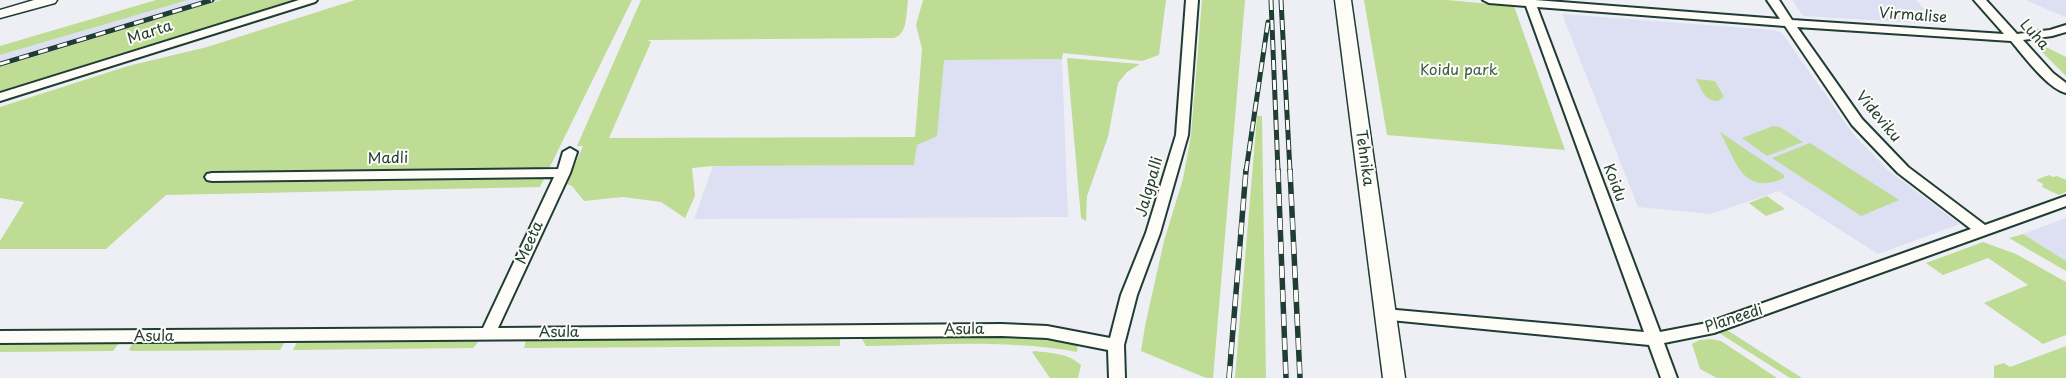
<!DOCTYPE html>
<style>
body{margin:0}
canvas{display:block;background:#eeeff5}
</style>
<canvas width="2066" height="378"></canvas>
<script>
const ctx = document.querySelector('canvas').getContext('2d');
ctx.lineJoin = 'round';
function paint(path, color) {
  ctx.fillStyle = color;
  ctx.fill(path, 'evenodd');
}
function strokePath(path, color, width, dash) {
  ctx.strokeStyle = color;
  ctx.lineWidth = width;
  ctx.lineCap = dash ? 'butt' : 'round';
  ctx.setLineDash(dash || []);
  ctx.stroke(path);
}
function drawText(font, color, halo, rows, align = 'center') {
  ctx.font = font + ' "Playpen Sans",sans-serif';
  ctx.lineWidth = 4;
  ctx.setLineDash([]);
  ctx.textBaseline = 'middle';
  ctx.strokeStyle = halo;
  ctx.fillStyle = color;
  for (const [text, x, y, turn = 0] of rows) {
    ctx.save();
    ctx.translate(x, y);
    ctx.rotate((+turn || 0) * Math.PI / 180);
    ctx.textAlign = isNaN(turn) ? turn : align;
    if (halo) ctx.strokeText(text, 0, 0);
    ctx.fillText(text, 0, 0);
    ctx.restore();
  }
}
paint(new Path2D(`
 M 188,0 L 222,0 L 0,67 L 0,55 Z
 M 1792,0 L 1916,0 L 1937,24 L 1803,16 Z
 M 2026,0 L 2066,0 L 2066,17 L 2048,10 Z
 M 1562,14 L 1774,30 L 1782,33 L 1854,135 L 1888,170 L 1960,224 L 1878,254 L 1779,191 L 1711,214 L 1638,207 Z
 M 1062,59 L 1068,217 L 694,219 L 713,166 L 914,165 L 917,145 L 941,83 L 944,60 Z
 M 2066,218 L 2066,261 L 2023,234 Z`), '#dde0f3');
paint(new Path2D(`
 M 156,0 L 188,0 L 0,55 L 0,46 Z
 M 222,0 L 297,0 L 0,92 L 0,67 Z
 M 355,0 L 632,0 L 540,187 L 166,195 L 106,249 L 0,249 L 0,241 L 24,202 L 0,198 L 0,107 L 128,66 L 207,47 Z
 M 641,0 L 908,0 C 906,13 908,34 894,38 L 648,40 L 651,42 L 609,138 L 915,137 L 922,49 L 916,25 L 923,0 L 1166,0 L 1159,55 L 1142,61 L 1063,53 L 1062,59 L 944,60 L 937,136 L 917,145 L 914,165 L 713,166 L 692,168 L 695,196 L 685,218 L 661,202 L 623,197 L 584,201 L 572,186 L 567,184 L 583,146 L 577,146 Z
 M 1202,0 L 1245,0 L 1213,378 L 1206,378 L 1141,351 L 1145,326 L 1164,241 L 1183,179 L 1191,135 Z
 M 1364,0 L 1447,0 L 1514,6 L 1565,150 L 1387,135 Z
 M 2046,47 L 2066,57 L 2066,76 L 2039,49 Z
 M 1067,58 L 1140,64 L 1127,72 L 1118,83 L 1108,137 L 1087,196 L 1086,221 L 1081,218 Z
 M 1696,79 L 1715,81 L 1724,97 L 1718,101 C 1704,101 1702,90 1696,79 Z
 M 1257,116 L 1262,116 L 1266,378 L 1235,378 Z
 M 1773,126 L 1780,127 L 1803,142 L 1767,156 L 1742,138 Z
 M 1720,132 L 1784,175 L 1784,178 C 1743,197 1736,161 1720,132 Z
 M 1810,143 L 1899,200 L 1861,216 L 1772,158 Z
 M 2049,175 L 2053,177 L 2057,176 L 2066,180 L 2066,192 L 2059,195 L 2042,187 L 2043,184 L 2036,180 Z
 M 1767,196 L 1785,209 L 1766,216 L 1749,203 Z
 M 2023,234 L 2066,261 L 2066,271 L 2009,238 Z
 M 1983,242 L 2016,254 L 2066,282 L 2066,335 L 2043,344 L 1984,303 L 2028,285 L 1988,258 L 1943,275 L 1926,263 Z
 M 1727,330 L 1802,378 L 1790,378 L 1719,333 Z
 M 865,337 L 1037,338 L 1078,345 L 1077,352 C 1008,339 936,345 866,346 L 862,339 Z
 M 840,338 L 840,346 L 524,348 L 526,340 Z
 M 1711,339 L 1721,341 L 1777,378 L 1717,378 L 1700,369 L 1692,344 L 1700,340 Z
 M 479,341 L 473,348 L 293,350 L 297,342 Z
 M 285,342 L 280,350 L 131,351 L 129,349 L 133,343 Z
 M 119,343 L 113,351 L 0,352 L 0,344 Z
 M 2066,346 L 2066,378 L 1994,378 L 1994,366 L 2004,363 L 2010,367 Z
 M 1034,351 C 1051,353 1068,353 1081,365 L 1078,378 L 1050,378 L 1032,352 Z`), '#bedc94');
const minor = new Path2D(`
 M 299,0 L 317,0 L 315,2 L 0,101 L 0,93 Z
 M 1186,0 L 1198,0 L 1188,135 L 1160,233 L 1137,295 L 1124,345 L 1125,378 L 1109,378 L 1108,350 L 1047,338 L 1002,336 L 0,343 L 0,331 L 483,328 L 554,177 L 212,181 L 207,180 L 205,177 L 207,174 L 212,173 L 558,169 L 563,152 L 570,148 L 577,152 L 570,173 L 498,328 L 1002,324 L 1047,326 L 1110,338 L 1121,295 L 1146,233 L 1176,135 Z
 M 1483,0 L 1535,0 L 1780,19 L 1767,0 L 1779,0 L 1792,20 L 2004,34 L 1974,0 L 1986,0 L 2017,34 L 2050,30 L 2066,25 L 2066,32 L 2052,36 L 2023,40 L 2053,73 L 2066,83 L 2066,93 C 2047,88 2024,56 2011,41 L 1797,27 L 1862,119 L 1908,167 L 1985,225 L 2066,196 L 2066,206 L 1714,333 L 1664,343 L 1677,378 L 1661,378 L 1649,345 L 1380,319 L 1377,315 L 1380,311 L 1385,309 L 1644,332 L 1526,6 L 1489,3 ZM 1537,7 L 1785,26 L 1852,125 L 1898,173 L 1971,229 L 1707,323 L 1660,332 Z`);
const tertiary = new Path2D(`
 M 34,0 L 57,0 L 55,3 L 0,18 L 0,10 Z`);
const secondary = new Path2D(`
 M 1335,0 L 1351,0 L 1405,378 L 1383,378 Z`);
strokePath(minor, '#1f3d34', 4);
strokePath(tertiary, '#1f3d34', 3);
strokePath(secondary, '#1f3d34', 3);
paint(minor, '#fdfcf7');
paint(tertiary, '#fdfcf7');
paint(secondary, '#fdfcf7');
const railFar1 = new Path2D(`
 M 1271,0 L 1278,171
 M 1281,0 L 1290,171
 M 0,64 L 212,0
 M 1246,171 L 1268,22`);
const rail = new Path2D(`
 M 1278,170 L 1286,378
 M 1290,170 L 1300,378
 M 1229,378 L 1246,170`);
strokePath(railFar1, '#1f3d34', 5);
strokePath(rail, '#1f3d34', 5.5);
strokePath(railFar1, '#fdfcf7', 3, [10]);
strokePath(rail, '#fdfcf7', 4, [12]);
drawText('15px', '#1f3d34', '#fdfcf7', [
 ["Virmalise",1913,16,4],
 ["Marta",150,33,-18],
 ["Luha",2034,35,48],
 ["Videviku",1878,117,50],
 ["Tehnika",1364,158,82],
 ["Madli",388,159,-1],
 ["Koidu",1614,183,69],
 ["Jalgpalli",1150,187,-74],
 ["Meeta",530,243,-66],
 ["Planeedi",1734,319,-18],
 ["Asula",964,330,-1],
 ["Asula",559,333],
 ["Asula",154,337]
]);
drawText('15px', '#3f5d47', '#fdfcf7', [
 ["Koidu park",1459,71]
]);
</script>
